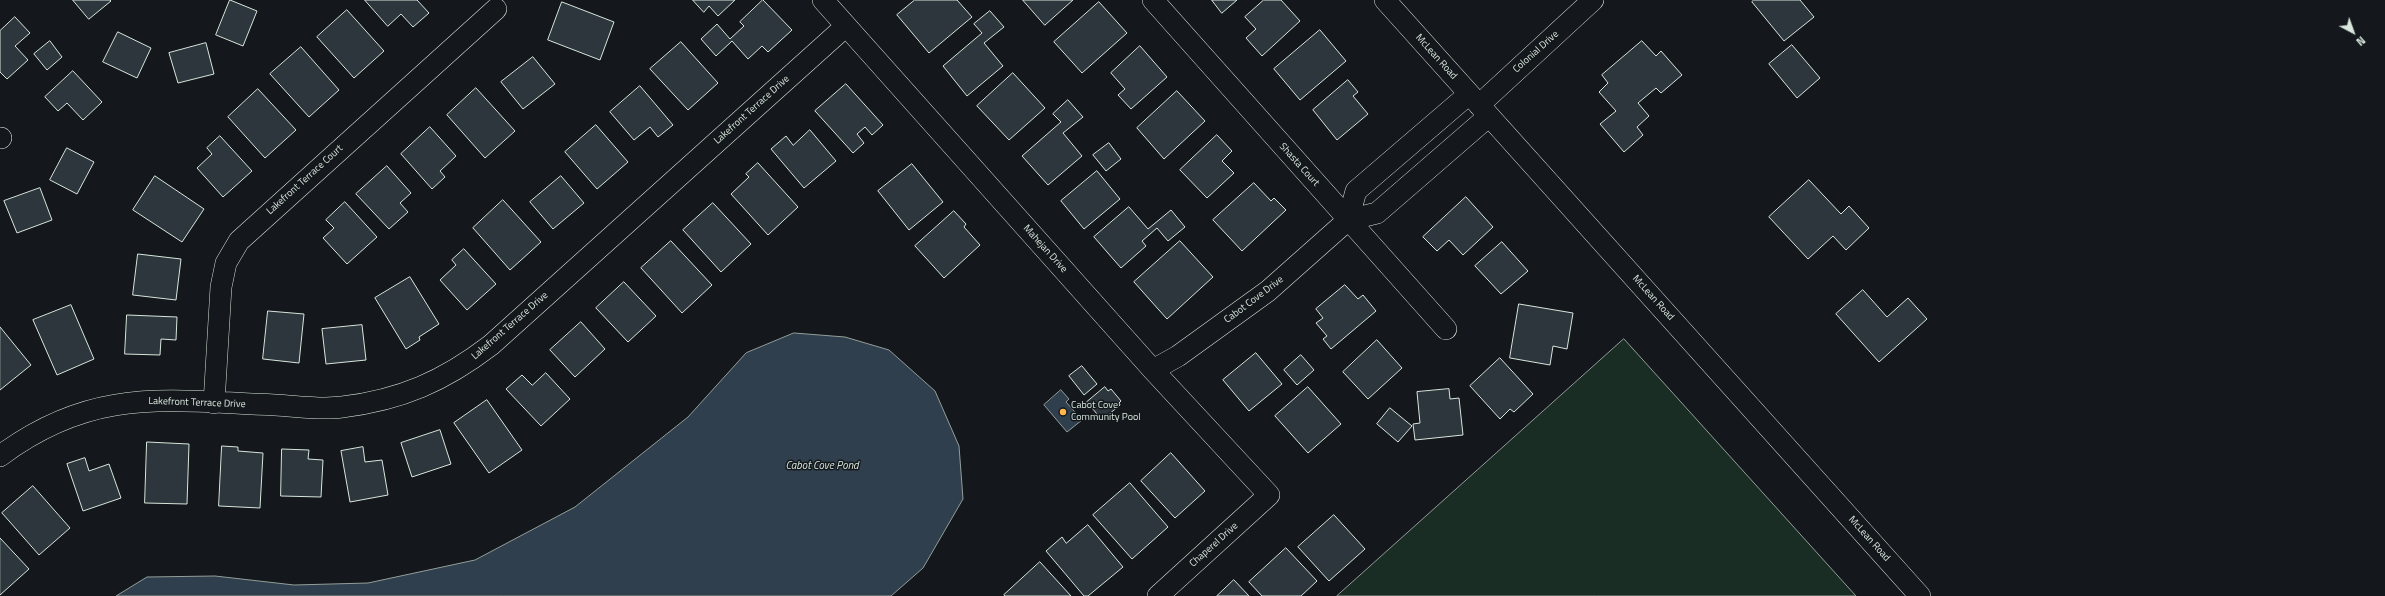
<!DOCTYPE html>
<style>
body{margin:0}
#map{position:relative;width:2385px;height:596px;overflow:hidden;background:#14181c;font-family:"Titillium Web",sans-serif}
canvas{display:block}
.north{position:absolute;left:2333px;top:12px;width:40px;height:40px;-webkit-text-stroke:3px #14181c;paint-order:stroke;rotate:139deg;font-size:11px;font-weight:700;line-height:16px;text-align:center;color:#d8e6dc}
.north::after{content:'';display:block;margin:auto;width:14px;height:18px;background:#d8e6dc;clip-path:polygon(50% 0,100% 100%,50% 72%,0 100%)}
</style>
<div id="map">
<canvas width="2385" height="596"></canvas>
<div class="north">N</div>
</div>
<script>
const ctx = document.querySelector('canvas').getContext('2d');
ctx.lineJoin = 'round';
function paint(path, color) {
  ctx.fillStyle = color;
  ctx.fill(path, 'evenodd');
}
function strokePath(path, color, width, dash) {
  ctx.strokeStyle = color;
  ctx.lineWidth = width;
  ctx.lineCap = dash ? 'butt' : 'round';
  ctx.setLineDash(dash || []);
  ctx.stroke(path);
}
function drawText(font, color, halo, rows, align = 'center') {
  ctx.font = font + ' "Titillium Web",sans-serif';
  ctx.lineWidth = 3;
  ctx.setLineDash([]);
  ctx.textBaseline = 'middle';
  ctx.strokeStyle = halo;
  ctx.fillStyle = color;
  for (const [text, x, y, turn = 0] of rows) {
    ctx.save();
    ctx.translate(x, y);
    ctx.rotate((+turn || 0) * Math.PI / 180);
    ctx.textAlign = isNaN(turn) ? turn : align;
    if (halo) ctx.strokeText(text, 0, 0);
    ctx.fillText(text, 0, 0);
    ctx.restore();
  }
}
const green = new Path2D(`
 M 1624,339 L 1856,596 L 1337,596 Z`);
paint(green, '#1a2d24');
strokePath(green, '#939e99', 1);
const water = new Path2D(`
 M 794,333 L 845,337 L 889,350 L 935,391 L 959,446 L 963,499 L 923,568 L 891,596 L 116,596 L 147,577 L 215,576 L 294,585 L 368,583 L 475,560 L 575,507 L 688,417 L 746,353 Z
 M 1061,390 L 1069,399 L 1066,402 L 1082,420 L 1067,432 L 1044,405 Z`);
paint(water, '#2f3f4d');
strokePath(water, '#939e99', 1);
const building = new Path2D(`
 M 73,0 L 110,0 L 111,1 L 89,19 Z
 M 230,0 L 257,11 L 243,46 L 216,35 Z
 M 365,0 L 417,0 L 429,13 L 413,27 L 401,14 L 388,26 Z
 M 693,0 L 735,0 L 718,16 L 709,6 L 704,12 Z
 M 763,0 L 792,30 L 768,52 L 762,46 L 748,59 L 732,41 L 716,56 L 701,39 L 717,24 L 730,39 L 744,26 L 740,22 Z
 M 915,0 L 957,0 L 972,17 L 929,53 L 897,15 Z
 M 1023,0 L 1073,0 L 1045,25 Z
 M 1212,0 L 1237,0 L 1222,13 Z
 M 1264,0 L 1281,0 L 1300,21 L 1262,56 L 1246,38 L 1256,29 L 1245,17 Z
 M 1754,0 L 1800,0 L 1814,17 L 1784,41 L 1752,2 Z
 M 562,2 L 614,22 L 600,60 L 548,40 Z
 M 1099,2 L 1127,33 L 1082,73 L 1054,42 Z
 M 347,10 L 384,51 L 354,78 L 317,37 Z
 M 990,11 L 1004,27 L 984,43 L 1003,66 L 967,96 L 943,66 L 982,33 L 974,24 Z
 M 15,17 L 30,33 L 15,46 L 28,60 L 7,79 L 0,72 L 0,31 Z
 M 1320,30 L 1346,61 L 1300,100 L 1274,69 Z
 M 118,32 L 151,48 L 137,78 L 103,62 Z
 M 50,41 L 62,57 L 47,70 L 34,54 Z
 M 1642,41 L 1656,56 L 1661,51 L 1682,75 L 1661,93 L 1656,88 L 1638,103 L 1649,116 L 1637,127 L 1643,135 L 1624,152 L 1600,124 L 1616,111 L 1599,92 L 1608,83 L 1602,75 Z
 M 681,42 L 718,83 L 688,110 L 650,69 Z
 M 206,43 L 214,74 L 178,83 L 169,53 Z
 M 1792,45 L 1820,78 L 1797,98 L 1769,64 Z
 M 1140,46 L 1167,77 L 1131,109 L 1118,95 L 1125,89 L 1111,73 Z
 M 301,47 L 339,90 L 309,117 L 270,74 Z
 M 533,57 L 555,84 L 523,109 L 501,82 Z
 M 73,71 L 102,102 L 83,120 L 67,103 L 58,111 L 45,97 Z
 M 1013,73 L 1045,108 L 1009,140 L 977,106 Z
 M 1348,80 L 1358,92 L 1353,96 L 1368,114 L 1337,140 L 1313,110 Z
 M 846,84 L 883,125 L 872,135 L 865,127 L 857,134 L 864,143 L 853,153 L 815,111 Z
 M 640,86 L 673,125 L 658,137 L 650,127 L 634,140 L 610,112 Z
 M 476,88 L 515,131 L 485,158 L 447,115 Z
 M 258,89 L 296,130 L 265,158 L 228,117 Z
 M 1177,91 L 1205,121 L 1164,159 L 1137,128 Z
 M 1068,100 L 1083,117 L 1063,133 L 1082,156 L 1048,185 L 1022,156 L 1061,122 L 1053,114 Z
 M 596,125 L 628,162 L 597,189 L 565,152 Z
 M 430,127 L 456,156 L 440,171 L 445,177 L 432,189 L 401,154 Z
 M 810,130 L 836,161 L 804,188 L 771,149 L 786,136 L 793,145 Z
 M 1217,135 L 1232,151 L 1222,161 L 1234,173 L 1207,198 L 1180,170 Z
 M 220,136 L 252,171 L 223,197 L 197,168 L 212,154 L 207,148 Z
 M 1109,143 L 1121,159 L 1106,171 L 1093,155 Z
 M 67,148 L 94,162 L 77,194 L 50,180 Z
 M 758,163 L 798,207 L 768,235 L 731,194 L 749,177 L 746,174 Z
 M 912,164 L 943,202 L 909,230 L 878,191 Z
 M 387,166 L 411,193 L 400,203 L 408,212 L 389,229 L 356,194 Z
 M 1097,171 L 1120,199 L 1084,229 L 1061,201 Z
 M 155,176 L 204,209 L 182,242 L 133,210 Z
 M 561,176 L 584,203 L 553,229 L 530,202 Z
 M 1809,180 L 1841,214 L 1849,206 L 1869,228 L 1846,250 L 1833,236 L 1808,259 L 1769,217 Z
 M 1254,183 L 1271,201 L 1274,198 L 1286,210 L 1242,251 L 1213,220 Z
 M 40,188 L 52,220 L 17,233 L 4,201 Z
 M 1466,197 L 1493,227 L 1463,255 L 1449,240 L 1437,251 L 1423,237 Z
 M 503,200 L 541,242 L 510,270 L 473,228 Z
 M 345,202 L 377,237 L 347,264 L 323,238 L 334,228 L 326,220 Z
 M 713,203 L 751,244 L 721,272 L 683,230 Z
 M 1129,207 L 1148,229 L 1171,210 L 1185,227 L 1168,241 L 1157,228 L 1142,241 L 1146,246 L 1121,268 L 1094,237 Z
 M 954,211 L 966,224 L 964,227 L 980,245 L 944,278 L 915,246 Z
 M 671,241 L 712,285 L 682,313 L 641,268 Z
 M 1180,241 L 1213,277 L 1167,319 L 1134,282 Z
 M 1502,242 L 1528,271 L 1501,294 L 1475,266 Z
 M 464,249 L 496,284 L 467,310 L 440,280 L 456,265 L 452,260 Z
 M 138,254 L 181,259 L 176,300 L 133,295 Z
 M 410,277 L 439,324 L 419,337 L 420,340 L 406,349 L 375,298 Z
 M 624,282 L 656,316 L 628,342 L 596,308 Z
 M 1345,285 L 1358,299 L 1363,295 L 1376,311 L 1331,349 L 1323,339 L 1327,336 L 1316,323 L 1323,318 L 1316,309 Z
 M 1863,290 L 1887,317 L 1908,298 L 1927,319 L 1879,362 L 1836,314 Z
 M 1519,304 L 1573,313 L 1567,349 L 1553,346 L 1550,365 L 1510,358 Z
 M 71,305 L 94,359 L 57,375 L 33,320 Z
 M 268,311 L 304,314 L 299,363 L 263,359 Z
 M 127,315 L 177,317 L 176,340 L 161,339 L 160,355 L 125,354 Z
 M 581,322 L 605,349 L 575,377 L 550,350 Z
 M 362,325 L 366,360 L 326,364 L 322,329 Z
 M 0,327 L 31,365 L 0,390 Z
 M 1377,340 L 1402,368 L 1368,399 L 1343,372 Z
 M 1256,353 L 1282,384 L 1249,411 L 1223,380 Z
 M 1301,355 L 1314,370 L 1297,385 L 1284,370 Z
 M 1500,358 L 1533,394 L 1514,412 L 1510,409 L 1500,419 L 1470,386 Z
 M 1082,366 L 1097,384 L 1084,395 L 1069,376 Z
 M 546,373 L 570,399 L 541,426 L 506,389 L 522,375 L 532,385 Z
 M 1105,387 L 1108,391 L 1111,389 L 1121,401 L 1119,403 L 1120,405 L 1102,420 L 1087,402 Z
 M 1308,387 L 1341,424 L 1308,453 L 1275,416 Z
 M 1449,389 L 1450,399 L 1459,398 L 1463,435 L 1415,440 L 1413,424 L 1420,423 L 1417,392 Z
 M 487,400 L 522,450 L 489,473 L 454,423 Z
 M 1390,408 L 1412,426 L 1398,442 L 1377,424 Z
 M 440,430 L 451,464 L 412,477 L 401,443 Z
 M 147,442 L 189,444 L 187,504 L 145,503 Z
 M 222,446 L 238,447 L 238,451 L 263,453 L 260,508 L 219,506 Z
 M 363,447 L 365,462 L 382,460 L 388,495 L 350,502 L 341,451 Z
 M 282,449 L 309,450 L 308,459 L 323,460 L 321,497 L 281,496 Z
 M 1171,453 L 1205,491 L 1175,518 L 1141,481 Z
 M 85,458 L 89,471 L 109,464 L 121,498 L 83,511 L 67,464 Z
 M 1130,483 L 1168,527 L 1132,559 L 1093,515 Z
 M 33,486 L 70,528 L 39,555 L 2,513 Z
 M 1334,515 L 1365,549 L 1329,581 L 1298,547 Z
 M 1088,525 L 1123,567 L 1088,596 L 1084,596 L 1046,551 L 1062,537 L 1066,543 Z
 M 0,538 L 29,569 L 0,595 Z
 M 1286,548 L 1317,581 L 1301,596 L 1262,596 L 1249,582 Z
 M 1040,562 L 1071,596 L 1005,596 L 1004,595 Z
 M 1234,580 L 1249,596 L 1217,596 Z`);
paint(building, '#2c363c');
strokePath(building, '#d8e6dc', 1);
const minor = new Path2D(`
 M 823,0 L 1153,370 L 1269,495 L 1158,596
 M 1153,0 L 1446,329
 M 1385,0 L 1920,596
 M 1479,105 L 1593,0
 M 0,138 L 1,138
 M 1348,220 L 1377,213 L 1489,116
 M 1153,370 L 1178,356 L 1268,291 L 1348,220 L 1356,191 L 1469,94
 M 214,403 L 221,287 L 226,263 L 239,241 L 496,9
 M 0,456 C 94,386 167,401 275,405 C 297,406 321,410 342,407 C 401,400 444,381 491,345 L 846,26`);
strokePath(minor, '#d8e6dc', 22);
strokePath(minor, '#14181c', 21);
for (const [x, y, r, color] of [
 [1063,412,4,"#ffb74d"]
]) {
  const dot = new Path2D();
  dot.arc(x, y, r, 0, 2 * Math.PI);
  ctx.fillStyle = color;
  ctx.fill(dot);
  strokePath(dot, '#14181c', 1.5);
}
drawText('10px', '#d8e6dc', '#14181c', [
 ["Colonial Drive",1536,52,-42],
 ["McLean Road",1436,57,48],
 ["Lakefront Terrace Drive",752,110,-42],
 ["Shasta Court",1299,165,48],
 ["Lakefront Terrace Court",305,180,-42],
 ["Mahejan Drive",1045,249,48],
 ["McLean Road",1653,298,48],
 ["Cabot Cove Drive",1254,300,-37],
 ["Lakefront Terrace Drive",510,326,-41],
 ["Lakefront Terrace Drive",197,403,2],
 ["McLean Road",1869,539,48],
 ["Chaperel Drive",1214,545,-42]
]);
drawText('10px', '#d8e6dc', '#14181c', [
 ["Cabot Cove",1071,406],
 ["Community Pool",1071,418]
], 'left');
drawText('italic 11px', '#d8e6dc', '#14181c', [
 ["Cabot Cove Pond",822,466]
]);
</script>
